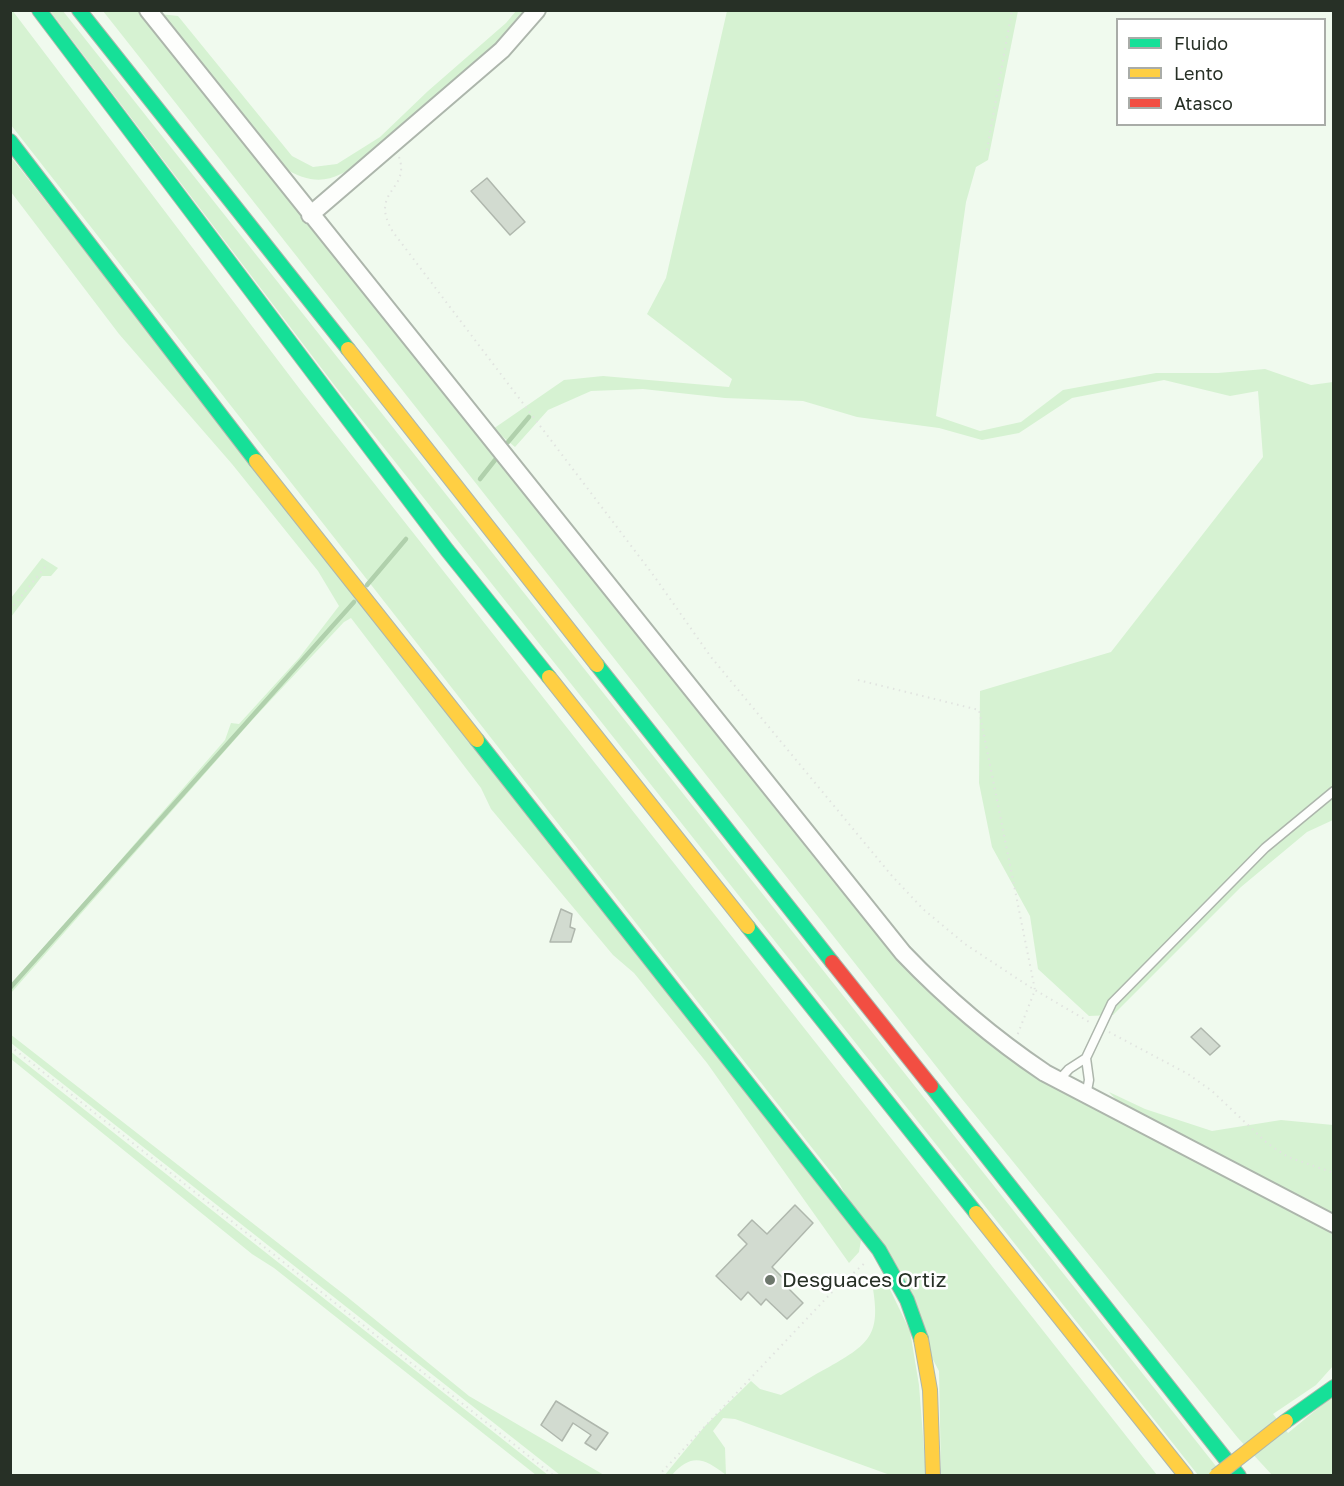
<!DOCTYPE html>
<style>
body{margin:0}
#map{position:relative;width:1344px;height:1486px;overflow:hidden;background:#f0faee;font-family:"Golos Text",sans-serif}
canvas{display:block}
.frame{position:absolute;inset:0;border:12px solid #273026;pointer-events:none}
.legend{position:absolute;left:1116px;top:18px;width:210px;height:108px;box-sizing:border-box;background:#fff;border:2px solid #a9aca8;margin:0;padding:8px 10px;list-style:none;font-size:18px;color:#273026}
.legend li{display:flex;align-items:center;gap:12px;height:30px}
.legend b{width:30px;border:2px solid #a9aca8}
</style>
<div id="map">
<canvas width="1344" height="1486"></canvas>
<div class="frame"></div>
<ul class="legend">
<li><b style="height:8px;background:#16e098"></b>Fluido</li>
<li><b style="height:8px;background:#ffcf43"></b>Lento</li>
<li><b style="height:8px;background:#f24e42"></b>Atasco</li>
</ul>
</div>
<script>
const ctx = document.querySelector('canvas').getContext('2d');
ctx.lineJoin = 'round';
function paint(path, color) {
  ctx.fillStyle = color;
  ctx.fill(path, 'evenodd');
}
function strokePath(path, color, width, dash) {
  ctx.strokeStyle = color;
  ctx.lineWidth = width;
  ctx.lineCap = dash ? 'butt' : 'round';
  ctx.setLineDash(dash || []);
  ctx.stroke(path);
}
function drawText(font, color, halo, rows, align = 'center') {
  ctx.font = font + ' "Golos Text",sans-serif';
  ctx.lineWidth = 5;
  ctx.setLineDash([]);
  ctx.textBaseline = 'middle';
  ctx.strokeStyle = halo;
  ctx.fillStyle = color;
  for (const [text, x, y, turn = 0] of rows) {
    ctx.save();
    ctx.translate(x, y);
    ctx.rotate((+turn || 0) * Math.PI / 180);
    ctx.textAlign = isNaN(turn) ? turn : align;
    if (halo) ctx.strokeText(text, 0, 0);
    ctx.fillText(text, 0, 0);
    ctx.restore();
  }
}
paint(new Path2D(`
 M 12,10 L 302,392 L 1157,1475 L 941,1475 L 939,1371 L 838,1181 L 11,125 Z
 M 50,11 L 63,11 L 1223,1475 L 1198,1475 L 335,386 Z
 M 103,11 L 139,11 L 835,884 L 890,950 L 942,1005 L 998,1049 L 1313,1221 L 1333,1235 L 1333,1366 L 1316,1385 L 1273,1414 L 1288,1433 L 1333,1396 L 1333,1475 L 1272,1475 L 1238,1438 L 962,1099 Z
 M 516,11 L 527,11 L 503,38 L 368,158 C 334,180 319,189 282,167 L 160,14 L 178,16 L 292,156 L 313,167 L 337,164 L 380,137 L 428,91 L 506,23 Z
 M 727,11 L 1018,11 L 988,160 L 976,167 L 966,202 L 936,416 L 980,431 L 1021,422 L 1063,390 L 1156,373 L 1218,373 L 1265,369 L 1311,385 L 1333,382 L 1333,820 L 1307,832 L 1241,887 L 1113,1015 L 1089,1016 L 1038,969 L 1030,916 L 992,847 L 979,783 L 980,691 L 1111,652 L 1263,457 L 1258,391 L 1230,396 L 1164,380 L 1072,398 L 1019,433 L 982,440 L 939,428 L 857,417 L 803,401 L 725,398 L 643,389 L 591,391 L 548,410 L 515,447 L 493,429 L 564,380 L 603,376 L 729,387 L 732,379 L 647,314 L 666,278 Z
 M 11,157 L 861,1240 L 859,1252 L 849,1263 L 707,1063 L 634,973 L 613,955 L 491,809 L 481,788 L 351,618 L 344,622 L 254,718 L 11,993 L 11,986 L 225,740 L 231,723 L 239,724 L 299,658 L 339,606 L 318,571 L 232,464 L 119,334 L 11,192 Z
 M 42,558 L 58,568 L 51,576 L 42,576 L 11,617 L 11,598 Z
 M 10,1034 L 346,1296 L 469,1396 L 604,1475 L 560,1475 L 11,1043 Z
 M 10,1051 L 548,1475 L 536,1475 L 274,1268 L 252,1254 L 11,1059 Z
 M 1109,1092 L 1145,1109 L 1212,1131 L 1281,1120 L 1333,1125 L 1333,1217 L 1283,1188 L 1122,1106 Z
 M 884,1277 L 910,1331 L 919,1385 L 926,1475 L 890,1475 L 735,1419 L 723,1418 L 713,1431 L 725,1448 L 726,1475 C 705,1459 692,1452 672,1475 L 664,1476 L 705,1426 L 751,1381 L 760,1389 L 781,1395 C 797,1386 813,1375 829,1367 C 872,1343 881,1333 872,1283 Z`), '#d6f2d2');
strokePath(new Path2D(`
 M 508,442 L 529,417
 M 480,479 L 495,460
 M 367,585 L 406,539
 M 10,988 L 354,602`), '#b0d0ac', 4.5);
const building = new Path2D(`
 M 487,178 L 525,222 L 510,235 L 471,191 Z
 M 561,909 L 572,914 L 570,927 L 575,929 L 571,942 L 550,942 Z
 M 1201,1028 L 1220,1046 L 1210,1055 L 1191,1037 Z
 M 795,1205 L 813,1223 L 772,1267 L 785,1280 L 783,1283 L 803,1303 L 787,1319 L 766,1299 L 761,1305 L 748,1292 L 741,1300 L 716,1276 L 747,1244 L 738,1235 L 752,1220 L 767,1234 Z
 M 556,1401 L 608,1433 L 596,1450 L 585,1443 L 591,1435 L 573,1423 L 562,1441 L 541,1425 Z`);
paint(building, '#d2dbd0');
strokePath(building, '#afb7ad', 1.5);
const lane = new Path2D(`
 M 1059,1080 L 1069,1069 L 1086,1058
 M 1086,1096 L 1089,1080 L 1086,1058 L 1112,1003 L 1265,848 L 1334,791`);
const street = new Path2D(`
 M 148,10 L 903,953 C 946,998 993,1038 1045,1073 L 1334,1224
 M 310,215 L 502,50 L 537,10`);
const fast = new Path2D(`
 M 39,10 L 447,550 L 549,677
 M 79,10 L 348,349
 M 10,141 L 256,461
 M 597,665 L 832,962
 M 477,740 L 879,1250 L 907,1300 L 921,1339
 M 748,927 L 976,1213
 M 931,1086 L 1239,1476
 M 1286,1421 L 1334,1387`);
const slow = new Path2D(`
 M 348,349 L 597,665
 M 256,461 L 477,740
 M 549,677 L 748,927
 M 976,1213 L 1186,1476
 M 921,1339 L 930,1390 L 933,1476`);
const jam = new Path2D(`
 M 832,962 L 931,1086`);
strokePath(lane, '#adb6ac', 11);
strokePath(street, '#adb6ac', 20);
strokePath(fast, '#adb6ac', 16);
strokePath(slow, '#adb6ac', 16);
strokePath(jam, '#adb6ac', 16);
strokePath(new Path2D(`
 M 987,150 L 1012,10
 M 399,157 C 411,191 368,190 393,232 L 654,576 L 711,657 L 892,876 L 923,909 L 965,944 L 1030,987 L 1091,1023
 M 10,610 L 46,566
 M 858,680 L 979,710 L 1035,990 L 1017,1036
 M 1109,1032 L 1188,1074 L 1212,1091 L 1267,1143 L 1288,1157 L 1334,1173
 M 10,1046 L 554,1476
 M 658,1476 L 834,1290 L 866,1262`), '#e1e4e0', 2, [1.5, 4.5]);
strokePath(lane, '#fdfefc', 8);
strokePath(street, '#fdfefc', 16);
strokePath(fast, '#16e098', 14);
strokePath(slow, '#ffcf43', 14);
strokePath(jam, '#f24e42', 14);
const slowBridge = new Path2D(`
 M 1216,1476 L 1286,1421`);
strokePath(slowBridge, '#adb6ac', 16, []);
strokePath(slowBridge, '#ffcf43', 14);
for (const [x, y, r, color] of [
 [770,1280,6,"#6d776c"]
]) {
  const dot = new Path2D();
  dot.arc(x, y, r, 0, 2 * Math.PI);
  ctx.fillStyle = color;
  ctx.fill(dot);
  strokePath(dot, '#fff', 2);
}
drawText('21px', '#273026', '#fff', [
 ["Desguaces Ortiz",782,1280]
], 'left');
</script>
